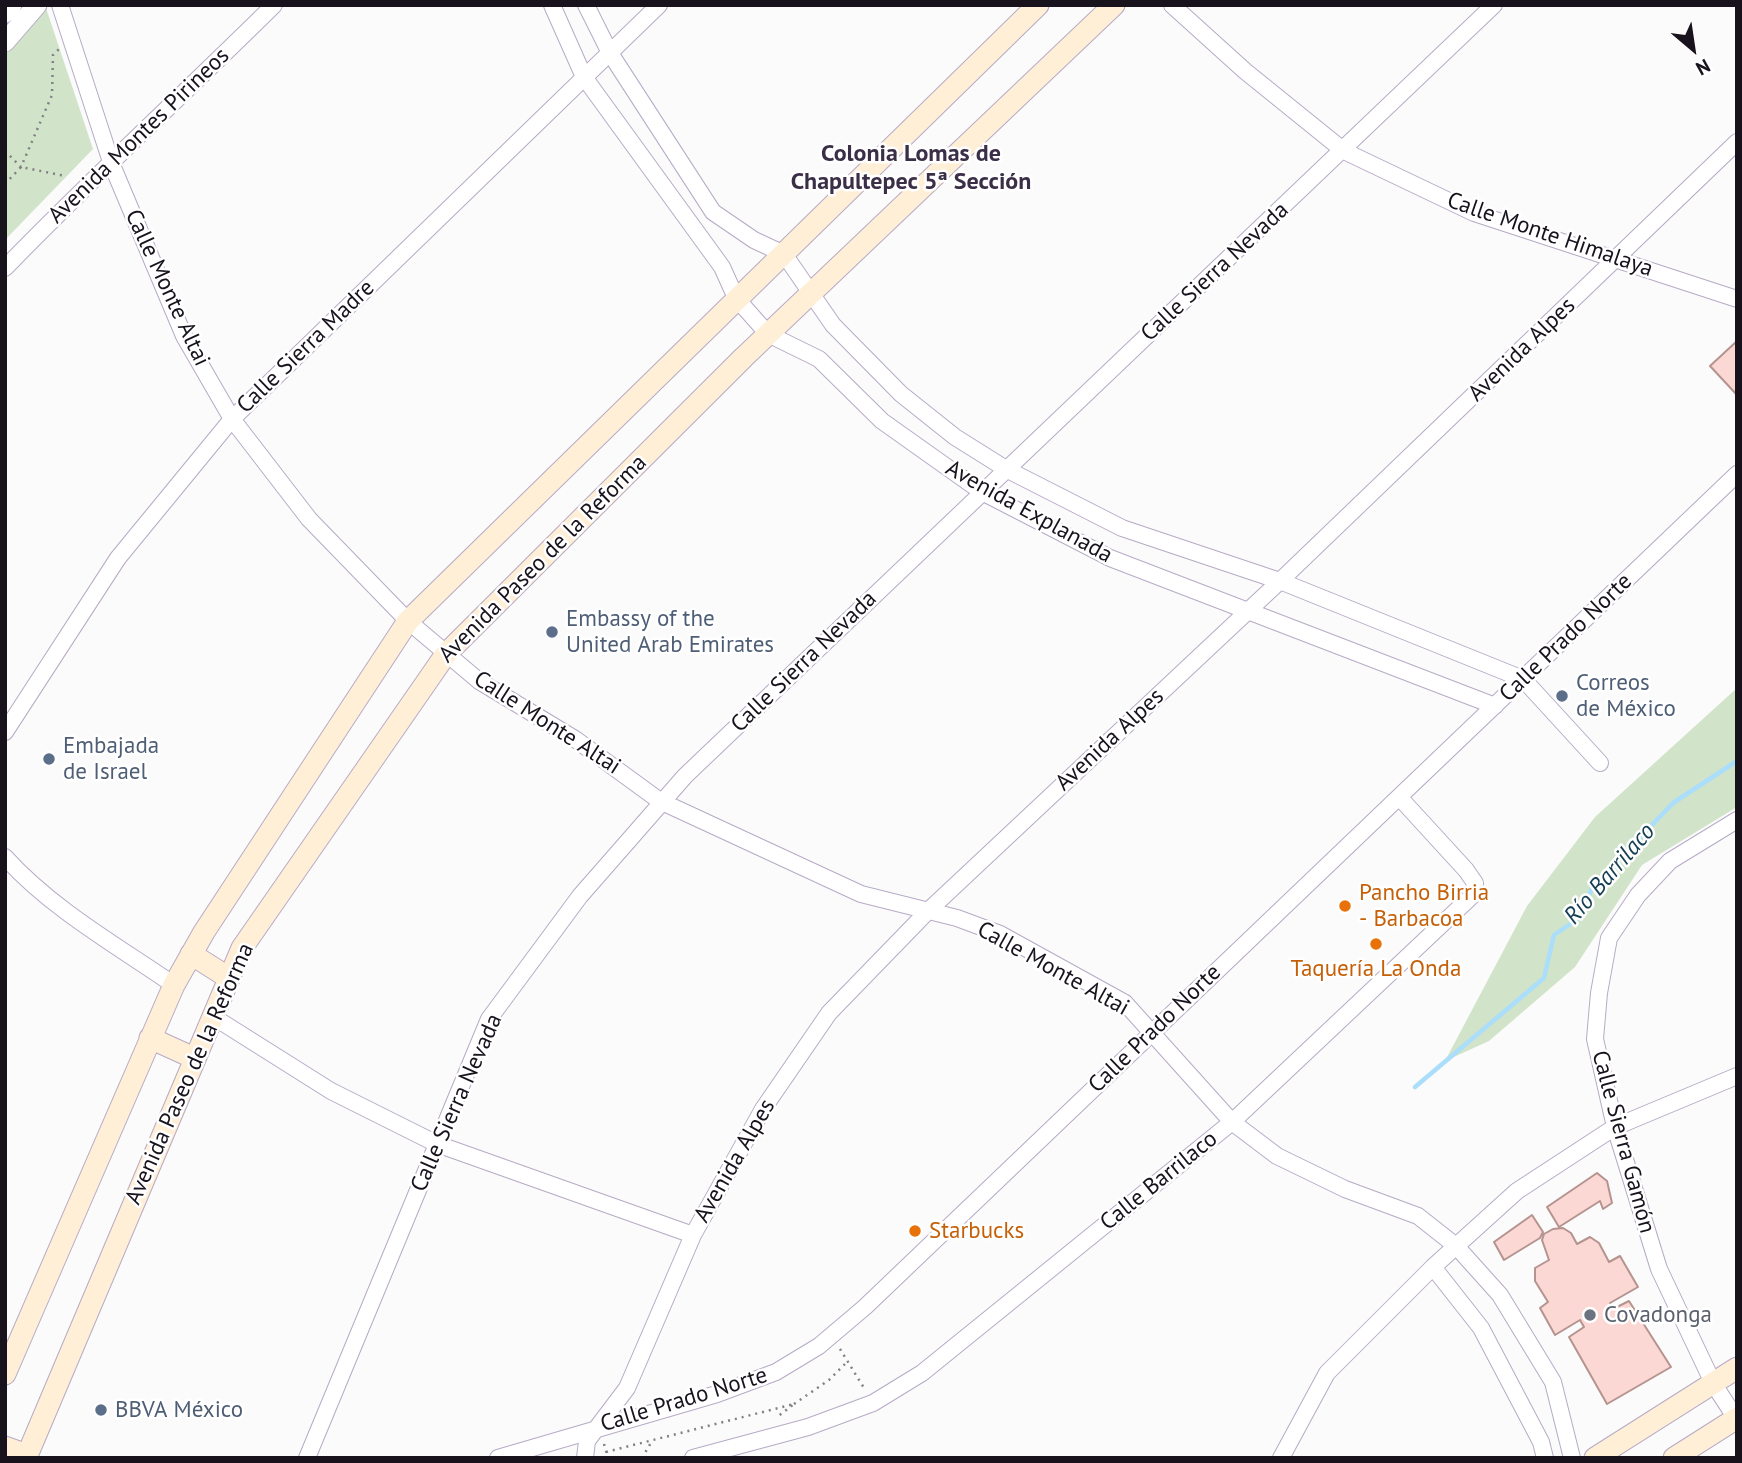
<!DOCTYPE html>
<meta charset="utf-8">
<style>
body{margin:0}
#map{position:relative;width:1742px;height:1463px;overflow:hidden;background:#fbfbfb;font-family:"PT Sans",sans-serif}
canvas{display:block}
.frame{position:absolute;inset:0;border:7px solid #17121c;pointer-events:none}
.north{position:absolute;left:1658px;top:14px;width:70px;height:70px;-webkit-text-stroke:5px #fff;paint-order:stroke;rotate:151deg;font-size:19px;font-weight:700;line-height:28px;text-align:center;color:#17121c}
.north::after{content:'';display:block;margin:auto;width:24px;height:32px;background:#17121c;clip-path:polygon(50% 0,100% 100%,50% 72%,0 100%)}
</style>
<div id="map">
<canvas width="1742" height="1463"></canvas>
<div class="frame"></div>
<div class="north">N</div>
</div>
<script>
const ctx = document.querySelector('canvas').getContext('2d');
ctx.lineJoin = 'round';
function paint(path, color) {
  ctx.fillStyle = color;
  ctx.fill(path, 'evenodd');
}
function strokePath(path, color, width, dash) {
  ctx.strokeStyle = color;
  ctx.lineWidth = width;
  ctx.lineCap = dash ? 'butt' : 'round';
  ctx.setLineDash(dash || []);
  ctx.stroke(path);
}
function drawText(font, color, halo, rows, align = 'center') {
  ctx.font = font + ' "PT Sans",sans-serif';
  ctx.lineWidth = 5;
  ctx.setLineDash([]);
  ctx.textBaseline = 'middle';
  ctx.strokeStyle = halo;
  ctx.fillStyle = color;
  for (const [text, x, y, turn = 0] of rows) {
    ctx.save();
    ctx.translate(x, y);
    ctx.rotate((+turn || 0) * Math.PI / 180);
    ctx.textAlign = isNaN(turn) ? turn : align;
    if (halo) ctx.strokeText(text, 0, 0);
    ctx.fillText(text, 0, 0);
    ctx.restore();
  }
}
paint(new Path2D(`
 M 45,5 L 93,149 L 5,240 L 5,42 Z
 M 1737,688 L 1737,807 L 1642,865 L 1575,967 L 1489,1041 L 1445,1061 L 1527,906 L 1595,817 Z`), '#d1e4c9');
strokePath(new Path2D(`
 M 1415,1087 L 1544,978 L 1554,935 L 1579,918 L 1592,888 L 1673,803 L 1737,761`), '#aadefb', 4.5);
const building = new Path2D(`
 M 1737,341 L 1737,395 L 1710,366 Z
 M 1597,1173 L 1607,1181 L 1612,1203 L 1603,1209 L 1600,1201 L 1559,1227 L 1547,1207 Z
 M 1532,1215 L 1543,1232 L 1540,1238 L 1504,1260 L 1494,1242 Z
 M 1563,1228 L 1571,1233 L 1577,1244 L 1590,1237 L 1599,1243 L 1609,1262 L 1620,1256 L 1638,1287 L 1610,1303 L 1613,1309 L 1629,1301 L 1671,1367 L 1607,1404 L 1569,1337 L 1584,1327 L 1580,1320 L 1555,1335 L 1540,1308 L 1548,1302 L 1535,1281 L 1535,1268 L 1549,1260 L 1542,1240 L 1544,1234 L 1553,1229 Z`);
paint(building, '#fbd8d4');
strokePath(building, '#b5938f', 2);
const minor = new Path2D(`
 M 60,5 L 112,165 L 184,336 L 232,419 L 309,519 L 408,621 L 479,681 L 575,739 L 660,801 L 861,894 L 957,918 L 1000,934 L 1125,1003 L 1232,1122 L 1277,1156 L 1345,1189 L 1418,1216 L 1456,1246 L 1500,1295 L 1553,1382 L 1572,1458
 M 552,5 L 584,77 L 722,267 L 736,298 L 768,334 L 819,359 L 882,421 L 982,492 L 1110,558 L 1495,706
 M 586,5 L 610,53 L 713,212 L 754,240 L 784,254 L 833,325 L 901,394 L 955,437 L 1006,469 L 1122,528 L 1280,581 L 1523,679 L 1600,763
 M 1172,5 L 1245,71 L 1344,151 L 1474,213 L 1737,299
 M 5,268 C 92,178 185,93 274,5
 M 5,732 L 118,558 L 232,419 L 659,5
 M 1737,820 L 1670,861 L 1638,895 L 1609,938 L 1599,993 L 1595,1039 L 1615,1127 L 1659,1269 L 1713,1383 L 1737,1420
 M 5,857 C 52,909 116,945 174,985
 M 212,1016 L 331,1091 L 437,1144 L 693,1235
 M 1433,1267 L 1481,1328 L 1541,1442 L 1545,1458
 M 307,1458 L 489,1019 L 580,896 L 685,776 L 1494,5
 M 498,1458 L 717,1394 L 776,1372 L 819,1346 L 865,1307 L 1737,474
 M 585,1458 L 587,1441 L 627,1388 L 693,1235 L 763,1109 L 829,1013 L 928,911 L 1280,581 L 1737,142
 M 693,1458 L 808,1427 L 873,1403 L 922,1373 L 1232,1122 L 1474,894 L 1475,883 L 1466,870 L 1400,798
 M 1281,1458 L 1327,1373 L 1433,1267 L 1517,1191 L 1615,1127 L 1737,1076`);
const tertiary = new Path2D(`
 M 5,13 L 12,5
 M 5,42 L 37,5`);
const secondary = new Path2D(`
 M 191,954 L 229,978
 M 150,1038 L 194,1058
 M 5,1374 L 174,985 L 204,932 L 408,621 L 1038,5
 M 5,1447 L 27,1455
 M 26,1458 L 242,948 L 446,654 L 744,357 L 1114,5
 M 1595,1458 L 1737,1368
 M 1674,1458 L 1737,1418`);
strokePath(minor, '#b7aac6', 18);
strokePath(tertiary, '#b7aac6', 21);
strokePath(secondary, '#b7aac6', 23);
strokePath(new Path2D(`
 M 5,151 L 21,167 L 52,95 L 53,55 L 59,49
 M 5,184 L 21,167 L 65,176
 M 840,1349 L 864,1388
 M 794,1404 L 829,1380 L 848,1361
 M 604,1444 L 608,1458
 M 606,1452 L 794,1404 L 777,1417
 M 642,1458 L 652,1441`), '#838085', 2.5, [2, 5]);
strokePath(minor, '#fff', 16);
strokePath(tertiary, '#fff', 19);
strokePath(secondary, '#feefd6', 21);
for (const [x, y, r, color] of [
 [552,632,7,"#5c6f8a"],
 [1562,696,7,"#5c6f8a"],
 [49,759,7,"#5c6f8a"],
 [1345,906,7,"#e8710a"],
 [1376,944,7,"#e8710a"],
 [915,1231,7,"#e8710a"],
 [1590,1315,7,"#6b7280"],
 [101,1410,7,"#5c6f8a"]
]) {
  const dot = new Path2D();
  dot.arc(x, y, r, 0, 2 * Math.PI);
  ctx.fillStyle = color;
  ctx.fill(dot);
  strokePath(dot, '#fff', 2.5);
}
drawText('23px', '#17121c', '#fff', [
 ["Avenida Montes Pirineos",139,136,-44],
 ["Calle Monte Himalaya",1550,235,19],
 ["Calle Sierra Nevada",1215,272,-43],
 ["Calle Monte Altai",167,288,65],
 ["Calle Sierra Madre",306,347,-44],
 ["Avenida Alpes",1522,350,-44],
 ["Avenida Explanada",1029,512,29],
 ["Avenida Paseo de la Reforma",543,559,-45],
 ["Calle Prado Norte",1566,638,-44],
 ["Calle Sierra Nevada",804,662,-44],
 ["Calle Monte Altai",547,723,33],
 ["Avenida Alpes",1110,740,-43],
 ["Calle Monte Altai",1053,969,29],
 ["Calle Prado Norte",1155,1029,-44],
 ["Avenida Paseo de la Reforma",190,1074,-66],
 ["Calle Sierra Nevada",457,1103,-66],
 ["Calle Sierra Gamón",1623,1142,75],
 ["Avenida Alpes",735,1161,-60],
 ["Calle Barrilaco",1159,1181,-39],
 ["Calle Prado Norte",684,1400,-17]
]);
drawText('23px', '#4e5e75', '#fff', [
 ["Embassy of the",566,619],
 ["United Arab Emirates",566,645],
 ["Correos",1576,683],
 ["de México",1576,709],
 ["Embajada",63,746],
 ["de Israel",63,772],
 ["BBVA México",115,1410]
], 'left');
drawText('23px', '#c56008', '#fff', [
 ["Pancho Birria",1359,893],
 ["- Barbacoa",1359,919],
 ["Taquería La Onda",1376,969,"center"],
 ["Starbucks",929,1231]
], 'left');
drawText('23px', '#5b616d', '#fff', [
 ["Covadonga",1604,1315]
], 'left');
drawText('bold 24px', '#3a2f46', '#fff', [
 ["Colonia Lomas de",911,154],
 ["Chapultepec 5ª Sección",911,182]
]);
drawText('italic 24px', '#143e53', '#fff', [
 ["Río Barrilaco",1610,874,-49]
]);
</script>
